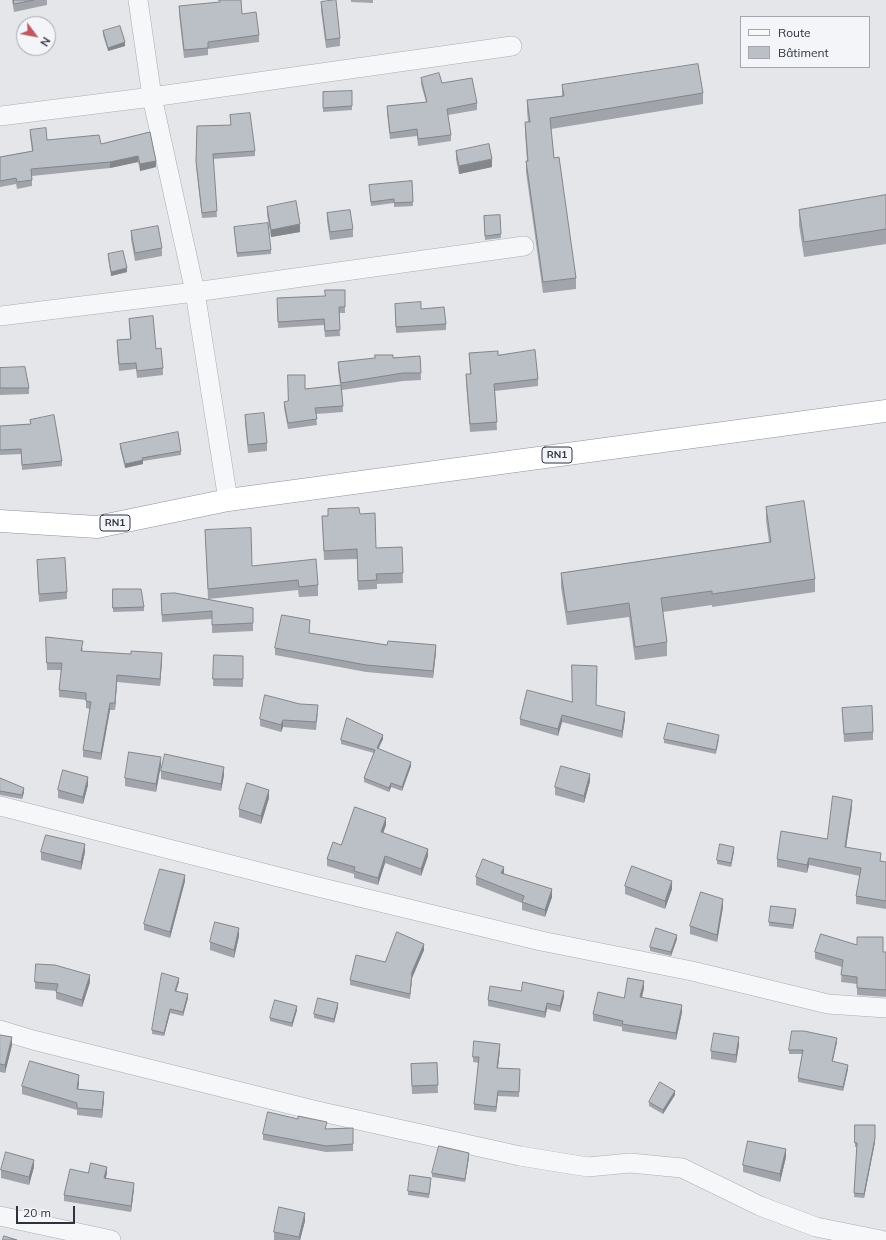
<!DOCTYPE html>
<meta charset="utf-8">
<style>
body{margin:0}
#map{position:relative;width:886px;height:1240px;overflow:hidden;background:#e4e6ea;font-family:Mulish,sans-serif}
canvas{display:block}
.legend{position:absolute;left:740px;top:16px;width:130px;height:52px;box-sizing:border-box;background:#f3f5f8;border:1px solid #a4a7af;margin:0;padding:5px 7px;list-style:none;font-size:12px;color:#2d3341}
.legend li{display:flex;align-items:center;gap:8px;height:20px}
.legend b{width:20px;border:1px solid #a4a7af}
.north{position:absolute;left:16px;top:16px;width:40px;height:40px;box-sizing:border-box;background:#f3f5f8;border:1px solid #a4a7af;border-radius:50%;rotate:122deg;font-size:11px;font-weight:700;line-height:16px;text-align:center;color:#2d3341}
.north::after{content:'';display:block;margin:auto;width:14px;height:18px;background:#c05863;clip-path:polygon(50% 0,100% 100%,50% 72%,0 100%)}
.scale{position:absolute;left:16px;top:1206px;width:59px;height:18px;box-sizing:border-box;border:2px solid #2d3341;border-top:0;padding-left:5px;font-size:12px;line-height:14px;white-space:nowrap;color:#2d3341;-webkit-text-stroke:3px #f3f5f8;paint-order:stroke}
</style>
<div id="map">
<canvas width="886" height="1240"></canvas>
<ul class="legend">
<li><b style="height:5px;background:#f6f7f9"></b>Route</li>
<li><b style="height:11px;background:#bbbfc6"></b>Bâtiment</li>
</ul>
<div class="north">N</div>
<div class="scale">20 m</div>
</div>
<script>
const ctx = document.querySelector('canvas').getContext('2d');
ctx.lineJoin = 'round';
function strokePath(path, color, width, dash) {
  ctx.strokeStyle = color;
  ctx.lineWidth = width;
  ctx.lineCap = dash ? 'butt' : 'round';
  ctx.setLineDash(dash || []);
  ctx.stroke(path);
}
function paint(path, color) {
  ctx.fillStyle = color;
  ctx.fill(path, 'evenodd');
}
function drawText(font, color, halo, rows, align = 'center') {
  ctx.font = font + ' Mulish,sans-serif';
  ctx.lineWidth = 4;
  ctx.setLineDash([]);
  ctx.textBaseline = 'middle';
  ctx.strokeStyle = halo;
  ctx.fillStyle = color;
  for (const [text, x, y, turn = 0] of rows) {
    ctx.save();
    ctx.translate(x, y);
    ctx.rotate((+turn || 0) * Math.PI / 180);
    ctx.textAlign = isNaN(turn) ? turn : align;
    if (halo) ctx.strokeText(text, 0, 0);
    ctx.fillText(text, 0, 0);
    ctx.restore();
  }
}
const street = new Path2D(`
 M 138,0 L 152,97 L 195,292 L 228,500
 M 0,116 L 152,97 L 512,46
 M 0,316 L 195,292 L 524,246
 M 0,806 L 310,885 L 541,941 L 692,971 L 828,1004 L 886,1008
 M 0,1030 L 33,1040 L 313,1110 L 520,1156 L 588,1167 L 630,1163 L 682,1168 L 760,1206 L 816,1227 L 881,1240
 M 0,1216 L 111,1240`);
const highway = new Path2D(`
 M 0,521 L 97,527 L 228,500 L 886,411`);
strokePath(street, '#a9adb4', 20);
strokePath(highway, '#8d939f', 23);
strokePath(street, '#f6f7f9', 19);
strokePath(highway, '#fff', 22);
paint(new Path2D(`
 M 12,0 L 47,0 L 47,5 L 14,12 Z
 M 351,0 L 373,0 L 373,3 L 351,2 Z
 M 321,2 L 340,38 L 340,46 L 326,48 L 321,10 Z
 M 179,6 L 242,14 L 259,35 L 259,42 L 208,49 L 208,55 L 184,58 L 179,14 Z
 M 103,31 L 125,46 L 108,51 L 103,35 Z
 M 421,78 L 442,83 L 477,103 L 477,110 L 448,115 L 451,135 L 451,141 L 418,146 L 417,136 L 390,139 L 387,113 L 387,106 L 426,102 L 421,84 Z
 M 562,85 L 703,93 L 703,104 L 551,129 L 554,158 L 576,278 L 576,289 L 543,293 L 526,172 L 526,161 L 527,161 L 525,133 L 525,122 L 528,122 L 527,111 L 527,100 L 562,96 Z
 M 352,91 L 352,110 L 323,112 L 323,92 Z
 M 230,115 L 255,151 L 255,156 L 213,159 L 217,217 L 202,218 L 196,166 L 197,126 L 231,125 Z
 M 30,130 L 47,140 L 101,144 L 150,132 L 156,167 L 140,171 L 138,162 L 110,168 L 32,176 L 32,186 L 17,189 L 16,184 L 0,187 L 0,157 L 32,151 L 30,136 Z
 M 456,151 L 492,167 L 459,174 L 456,159 Z
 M 412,181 L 413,206 L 394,207 L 394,203 L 371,206 L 369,185 Z
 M 886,195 L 886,244 L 804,257 L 799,225 L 799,210 Z
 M 267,207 L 300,232 L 271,237 L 267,215 Z
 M 327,213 L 353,229 L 353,237 L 330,240 L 327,221 Z
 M 500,215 L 501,238 L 485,240 L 484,216 Z
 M 234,227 L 271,250 L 271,254 L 237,257 Z
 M 131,231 L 162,248 L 162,256 L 135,261 L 131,239 Z
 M 108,254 L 127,272 L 111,276 L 108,258 Z
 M 345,290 L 345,313 L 339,313 L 340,336 L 325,337 L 324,325 L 278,328 L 277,298 L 325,296 Z
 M 395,304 L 421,309 L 446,324 L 446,330 L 396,333 Z
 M 129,319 L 156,349 L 163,368 L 163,375 L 137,378 L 136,369 L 119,371 L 117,347 L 117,340 L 130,339 Z
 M 469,353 L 498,355 L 538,379 L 538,386 L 495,391 L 497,430 L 470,432 L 466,382 L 466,374 L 470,374 Z
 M 420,356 L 421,380 L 403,381 L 342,390 L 343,412 L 316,414 L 317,425 L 288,429 L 284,408 L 284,402 L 288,401 L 305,389 L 340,385 L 338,370 L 338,362 Z
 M 0,368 L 29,388 L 29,394 L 0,395 Z
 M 245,415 L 267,443 L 267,451 L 248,453 L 245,423 Z
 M 30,420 L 62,461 L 62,466 L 22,470 L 21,454 L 0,455 L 0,426 L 30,424 Z
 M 120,444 L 181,451 L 181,455 L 143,461 L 143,464 L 125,468 L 120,448 Z
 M 766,507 L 815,579 L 815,592 L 712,607 L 712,605 L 663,612 L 667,642 L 667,656 L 635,660 L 629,617 L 567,625 L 561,587 L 561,573 L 769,542 L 766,520 Z
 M 360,514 L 376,548 L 402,547 L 403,583 L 377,584 L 377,589 L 358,590 L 357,559 L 324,560 L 322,516 Z
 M 205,530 L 252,566 L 318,585 L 318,596 L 299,597 L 298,590 L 208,599 Z
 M 37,560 L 67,592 L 67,599 L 39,602 Z
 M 113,589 L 144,607 L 144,611 L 113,612 Z
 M 161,594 L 253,608 L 253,631 L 212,633 L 212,619 L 162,622 Z
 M 310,628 L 309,634 L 436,652 L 433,678 L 366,672 L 275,655 L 275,648 Z
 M 46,637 L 83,648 L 82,651 L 162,660 L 160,686 L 117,682 L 115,710 L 110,710 L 101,760 L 83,757 L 83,750 L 90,709 L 86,708 L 86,700 L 59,697 L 59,690 L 61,670 L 47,670 Z
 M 214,655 L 243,656 L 243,687 L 213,686 Z
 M 572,702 L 596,705 L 625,719 L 622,738 L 562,722 L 558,736 L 520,725 L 520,719 Z
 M 842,708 L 873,732 L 873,740 L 844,742 Z
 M 318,713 L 316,730 L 283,727 L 281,732 L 260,726 L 260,719 Z
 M 383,739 L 378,748 L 411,766 L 402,791 L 391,787 L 389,792 L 364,782 L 364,778 L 374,753 L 341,744 L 341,740 Z
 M 664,739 L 719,739 L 716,754 L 664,743 Z
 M 161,765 L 156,792 L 125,786 L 125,778 Z
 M 161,771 L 224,775 L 221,791 L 161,779 Z
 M 0,778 L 24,792 L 22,799 L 0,795 Z
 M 590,781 L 584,803 L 555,795 L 555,787 Z
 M 88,785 L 83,804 L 58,798 L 58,790 Z
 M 269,798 L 261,824 L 239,817 L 239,809 Z
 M 852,807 L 846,847 L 881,861 L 886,862 L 886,909 L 856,904 L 856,896 L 860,876 L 809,865 L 807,873 L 777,867 L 777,859 L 827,839 Z
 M 386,825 L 383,833 L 428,856 L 421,876 L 385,863 L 378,885 L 354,878 L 354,874 L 327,866 L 327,859 L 341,845 Z
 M 734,851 L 731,867 L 717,864 L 717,860 Z
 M 41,852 L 85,852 L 81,870 L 41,860 Z
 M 504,874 L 552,897 L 545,917 L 522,910 L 522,903 L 476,885 L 476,877 Z
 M 185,881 L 170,938 L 144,930 L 144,924 Z
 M 625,886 L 672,889 L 665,909 L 625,894 Z
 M 723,907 L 717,942 L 690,934 L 690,926 Z
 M 796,913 L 793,929 L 769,926 L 769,922 Z
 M 239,936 L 234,958 L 210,950 L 210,942 Z
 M 677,939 L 671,956 L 650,951 L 650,947 Z
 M 857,945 L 883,952 L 886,952 L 886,997 L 857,995 L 857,984 L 841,982 L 842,967 L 815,959 L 815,952 Z
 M 424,950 L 412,978 L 410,999 L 350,985 L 350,980 L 385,962 Z
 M 35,982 L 90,982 L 82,1007 L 56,999 L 56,991 L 35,989 Z
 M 179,982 L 176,991 L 188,998 L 183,1016 L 170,1013 L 164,1036 L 152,1034 L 152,1030 Z
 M 644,988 L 642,998 L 682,1012 L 676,1040 L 622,1031 L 622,1027 L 593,1021 L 593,1014 Z
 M 521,991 L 564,997 L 560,1012 L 547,1009 L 545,1018 L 488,1006 L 488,1000 Z
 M 338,1007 L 334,1023 L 314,1018 L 314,1014 Z
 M 297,1010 L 292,1027 L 270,1021 L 270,1018 Z
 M 0,1035 L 12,1045 L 5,1073 L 0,1072 Z
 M 837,1042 L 832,1062 L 848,1069 L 843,1091 L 798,1082 L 798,1078 L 802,1054 L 789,1054 L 789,1050 Z
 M 739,1045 L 736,1063 L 711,1059 L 711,1051 Z
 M 500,1050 L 498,1068 L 520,1075 L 519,1097 L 498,1096 L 496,1112 L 474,1110 L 474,1104 L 479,1063 L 473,1062 L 473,1057 Z
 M 437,1063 L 438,1093 L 412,1094 L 411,1064 Z
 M 79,1083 L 78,1089 L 104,1099 L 102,1118 L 77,1115 L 77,1110 L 22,1094 L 22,1086 Z
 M 675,1095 L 663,1114 L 649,1106 L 649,1102 Z
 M 855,1125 L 875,1142 L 864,1198 L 854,1197 L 857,1147 L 855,1147 Z
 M 353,1128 L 353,1151 L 326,1152 L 263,1140 L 263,1134 Z
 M 469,1157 L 465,1182 L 432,1177 L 432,1173 Z
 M 786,1157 L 780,1182 L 743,1172 L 743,1165 Z
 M 34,1167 L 29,1185 L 1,1178 L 1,1170 Z
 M 88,1173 L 107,1173 L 106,1178 L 134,1189 L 131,1212 L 64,1201 L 64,1195 Z
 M 431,1182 L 429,1198 L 408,1195 L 408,1191 Z
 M 305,1221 L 300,1240 L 274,1240 L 274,1232 Z`), '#a1a4aa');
paint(new Path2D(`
 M 125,42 L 125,46 L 108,51 L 108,48 Z
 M 138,156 L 138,162 L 110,168 L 110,162 Z
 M 492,159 L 492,167 L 459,174 L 459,166 Z
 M 156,161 L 156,167 L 140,171 L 140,164 Z
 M 300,224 L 300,232 L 271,237 L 271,230 Z
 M 127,268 L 127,272 L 111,276 L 111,272 Z
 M 143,460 L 143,464 L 125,468 L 125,464 Z
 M 436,645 L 436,652 L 433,678 L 433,671 Z
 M 162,653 L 162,660 L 160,686 L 160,679 Z
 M 117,675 L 117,682 L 115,710 L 115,703 Z
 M 110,703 L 110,710 L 101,760 L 101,753 Z
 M 625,712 L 625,719 L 622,738 L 622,731 Z
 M 562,715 L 562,722 L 558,736 L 558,729 Z
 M 283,720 L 283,727 L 281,732 L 281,725 Z
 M 383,735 L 383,739 L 377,752 L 377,748 Z
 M 161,757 L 161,765 L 156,792 L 156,784 Z
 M 411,762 L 411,766 L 402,791 L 402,787 Z
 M 224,767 L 224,775 L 221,791 L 221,784 Z
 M 590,774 L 590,781 L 584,803 L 584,796 Z
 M 88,777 L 88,785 L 83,804 L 83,797 Z
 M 391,783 L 391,787 L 389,792 L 389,788 Z
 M 24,788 L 24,792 L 22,799 L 22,795 Z
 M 269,790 L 269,798 L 261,824 L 261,816 Z
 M 852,800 L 852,807 L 845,855 L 845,847 Z
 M 386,818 L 386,825 L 381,839 L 381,832 Z
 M 85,844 L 85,852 L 81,870 L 81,862 Z
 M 734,847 L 734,851 L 731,867 L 731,863 Z
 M 428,849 L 428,856 L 421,876 L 421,869 Z
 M 385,856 L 385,863 L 378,885 L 378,878 Z
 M 809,858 L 809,865 L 807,873 L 807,865 Z
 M 504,867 L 504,875 L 501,873 Z
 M 185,875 L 185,881 L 170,938 L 170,932 Z
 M 672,881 L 672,889 L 665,909 L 665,901 Z
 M 552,889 L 552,897 L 545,917 L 545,910 Z
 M 723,899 L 723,907 L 717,942 L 717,935 Z
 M 796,909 L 796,913 L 793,929 L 793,925 Z
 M 239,928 L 239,936 L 234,958 L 234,950 Z
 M 677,935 L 677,939 L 671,956 L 671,952 Z
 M 424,944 L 424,950 L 412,978 L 410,999 L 412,972 Z
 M 90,975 L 90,982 L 82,1007 L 82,1000 Z
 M 179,978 L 179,982 L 175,995 L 175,991 Z
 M 644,981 L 644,988 L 640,1004 L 640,997 Z
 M 564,991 L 564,997 L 560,1012 L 560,1006 Z
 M 188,994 L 188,998 L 183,1016 L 183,1012 Z
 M 338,1003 L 338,1007 L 334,1023 L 334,1019 Z
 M 547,1003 L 547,1009 L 545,1018 L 545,1012 Z
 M 682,1005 L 682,1012 L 676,1040 L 676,1033 Z
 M 297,1006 L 297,1010 L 292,1027 L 292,1023 Z
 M 170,1009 L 170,1013 L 164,1036 L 164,1033 Z
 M 12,1037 L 12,1045 L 5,1073 L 5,1065 Z
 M 739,1037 L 739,1045 L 736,1063 L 736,1055 Z
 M 837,1038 L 837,1042 L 832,1065 L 832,1061 Z
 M 500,1044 L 500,1050 L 497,1074 L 497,1068 Z
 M 848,1065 L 848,1069 L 843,1091 L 843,1087 Z
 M 79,1075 L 79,1083 L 77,1097 L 77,1089 Z
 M 498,1091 L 498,1096 L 496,1112 L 496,1107 Z
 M 675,1091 L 675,1095 L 663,1114 L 663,1110 Z
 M 104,1092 L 104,1099 L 102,1118 L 102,1110 Z
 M 875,1125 L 875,1142 L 864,1198 L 864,1194 Z
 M 786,1149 L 786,1157 L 780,1182 L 780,1174 Z
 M 469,1153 L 469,1157 L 465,1182 L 465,1179 Z
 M 34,1160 L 34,1167 L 29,1185 L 29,1177 Z
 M 107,1167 L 107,1173 L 104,1184 L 104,1178 Z
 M 134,1183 L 134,1189 L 131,1212 L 131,1206 Z
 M 305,1213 L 305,1221 L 300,1240 L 299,1240 Z`), '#83868b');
const building = new Path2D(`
 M 14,0 L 34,0 L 14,4 Z
 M 219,0 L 241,0 L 242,14 L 256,12 L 259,35 L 208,42 L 208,48 L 184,50 L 179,6 L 220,2 Z
 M 336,0 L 340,38 L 326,40 L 321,2 Z
 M 120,26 L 125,42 L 108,48 L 103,31 Z
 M 698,64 L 703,93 L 550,118 L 554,158 L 559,157 L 576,278 L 543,282 L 526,161 L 528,161 L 525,122 L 530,122 L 527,100 L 564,96 L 562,85 Z
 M 439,73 L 442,83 L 472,78 L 477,103 L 447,109 L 451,135 L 418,139 L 417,129 L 390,133 L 387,106 L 427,102 L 421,78 Z
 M 352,91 L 352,106 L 323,108 L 323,92 Z
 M 250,113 L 255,151 L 213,154 L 217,211 L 202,213 L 196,161 L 197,126 L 231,125 L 230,115 Z
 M 46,128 L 47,140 L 99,135 L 101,144 L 150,132 L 156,161 L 140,164 L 138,156 L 110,162 L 31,169 L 32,180 L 17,182 L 16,178 L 0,181 L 0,157 L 33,151 L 30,130 Z
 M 489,144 L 492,159 L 459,166 L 456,151 Z
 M 412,181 L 413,202 L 394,203 L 394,199 L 371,202 L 369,185 Z
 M 886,195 L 886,229 L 804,242 L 799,210 Z
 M 296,201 L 300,224 L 271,230 L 267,207 Z
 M 350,210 L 353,229 L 330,232 L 327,213 Z
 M 500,215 L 501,234 L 485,236 L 484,216 Z
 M 268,223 L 271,250 L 237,253 L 234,227 Z
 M 158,226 L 162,248 L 135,253 L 131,231 Z
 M 123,251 L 127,268 L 111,272 L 108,254 Z
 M 325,290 L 345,290 L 345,307 L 339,307 L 340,330 L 325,331 L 324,319 L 278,322 L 277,298 L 325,296 Z
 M 421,302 L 421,309 L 444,307 L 446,324 L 396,327 L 395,304 Z
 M 153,316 L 156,349 L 161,348 L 163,368 L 137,371 L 136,363 L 119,364 L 117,340 L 131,339 L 129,319 Z
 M 535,350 L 538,379 L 494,384 L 497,422 L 470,424 L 466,374 L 471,374 L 469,353 L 498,351 L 498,355 Z
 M 375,355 L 393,355 L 393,358 L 420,356 L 421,373 L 403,373 L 341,383 L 338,362 L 375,358 Z
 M 25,367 L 29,388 L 0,388 L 0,368 Z
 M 288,375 L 305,375 L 305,389 L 341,385 L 343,406 L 315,408 L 317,419 L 288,423 L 284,402 L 288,401 Z
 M 264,413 L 267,443 L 248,445 L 245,415 Z
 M 54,415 L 62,461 L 22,465 L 21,449 L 0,450 L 0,426 L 31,424 L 30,420 Z
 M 178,432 L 181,451 L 142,458 L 143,460 L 125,464 L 120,444 Z
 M 804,501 L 815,579 L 712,594 L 712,591 L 661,598 L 667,642 L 635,647 L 629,603 L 567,612 L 561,573 L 771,542 L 766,507 Z
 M 359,508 L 360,514 L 375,513 L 376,548 L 402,547 L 403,573 L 376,574 L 377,580 L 358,581 L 357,549 L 324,551 L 322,516 L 328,516 L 328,509 Z
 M 251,528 L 252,566 L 316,559 L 318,585 L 299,587 L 298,580 L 208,589 L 205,530 Z
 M 65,558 L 67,592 L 39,594 L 37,560 Z
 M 113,589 L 141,589 L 144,607 L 113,608 Z
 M 175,593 L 253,608 L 253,623 L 212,625 L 212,611 L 162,615 L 161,594 Z
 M 282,615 L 310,620 L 309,633 L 387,645 L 388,641 L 436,645 L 433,671 L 366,665 L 275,648 Z
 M 46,637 L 83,641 L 81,651 L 131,654 L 131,651 L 162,653 L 160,679 L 117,675 L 115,703 L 110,703 L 101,753 L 83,750 L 91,702 L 86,701 L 86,693 L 59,690 L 62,663 L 47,663 Z
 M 214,655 L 243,656 L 243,679 L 213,679 Z
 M 572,665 L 597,666 L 596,705 L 625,712 L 622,731 L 562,715 L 558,729 L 520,719 L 527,690 L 572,702 Z
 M 265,695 L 300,704 L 318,705 L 316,722 L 283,720 L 281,725 L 260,719 Z
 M 872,706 L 873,732 L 844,734 L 842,708 Z
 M 347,718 L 383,735 L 377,748 L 411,762 L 402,787 L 391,783 L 389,788 L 364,778 L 375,750 L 341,740 Z
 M 668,723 L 719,735 L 716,750 L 664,739 Z
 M 129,752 L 161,757 L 156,784 L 125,778 Z
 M 165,754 L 224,767 L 221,784 L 161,771 Z
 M 561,766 L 590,774 L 584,796 L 555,787 Z
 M 63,770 L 88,777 L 83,797 L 58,790 Z
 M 0,778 L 24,788 L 22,795 L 0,791 Z
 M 247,783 L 269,790 L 261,816 L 239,809 Z
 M 833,796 L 852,800 L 845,847 L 881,853 L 880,861 L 886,862 L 886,901 L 856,896 L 861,868 L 809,858 L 807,865 L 777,859 L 781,831 L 827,839 Z
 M 355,807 L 386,818 L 381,832 L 428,849 L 421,869 L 385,856 L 378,878 L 354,871 L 355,867 L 327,859 L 333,842 L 341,845 Z
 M 46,835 L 85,844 L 81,862 L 41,852 Z
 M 720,844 L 734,847 L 731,863 L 717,860 Z
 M 483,859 L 504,867 L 501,873 L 552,889 L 545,910 L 522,902 L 524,896 L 476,877 Z
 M 632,866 L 672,881 L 665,901 L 625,886 Z
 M 160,869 L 185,875 L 170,932 L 144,924 Z
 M 701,892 L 723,899 L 717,935 L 690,926 Z
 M 771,906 L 796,909 L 793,925 L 769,922 Z
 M 215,922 L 239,928 L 234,950 L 210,942 Z
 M 656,928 L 677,935 L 671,952 L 650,947 Z
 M 397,932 L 424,944 L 412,972 L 410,994 L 350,980 L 356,955 L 385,962 Z
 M 821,934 L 857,945 L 857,937 L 883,937 L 883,952 L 886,952 L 886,990 L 857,988 L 857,977 L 841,975 L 843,960 L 815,952 Z
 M 36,964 L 55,965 L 90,975 L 82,1000 L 56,992 L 58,984 L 35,982 Z
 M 162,973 L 179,978 L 175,991 L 188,994 L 183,1012 L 170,1009 L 164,1033 L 152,1030 Z
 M 628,978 L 644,981 L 640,997 L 682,1005 L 676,1033 L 622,1024 L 623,1021 L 593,1014 L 598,992 L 624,998 Z
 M 523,982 L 564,991 L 560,1006 L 547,1003 L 545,1012 L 488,1000 L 490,986 L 521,991 Z
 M 318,998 L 338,1003 L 334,1019 L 314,1014 Z
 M 275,1000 L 297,1006 L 292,1023 L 270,1018 Z
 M 792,1031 L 804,1031 L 837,1038 L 832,1061 L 848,1065 L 843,1087 L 798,1078 L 803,1050 L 789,1050 Z
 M 714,1033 L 739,1037 L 736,1055 L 711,1051 Z
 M 0,1035 L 12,1037 L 5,1065 L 0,1064 Z
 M 474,1041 L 500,1044 L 497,1068 L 520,1069 L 519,1092 L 498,1091 L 496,1107 L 474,1104 L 479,1057 L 473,1057 Z
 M 30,1061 L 79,1075 L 77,1089 L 104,1092 L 102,1110 L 77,1108 L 77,1103 L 22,1086 Z
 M 437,1063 L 438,1085 L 412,1086 L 411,1064 Z
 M 660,1082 L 675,1091 L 663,1110 L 649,1102 Z
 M 268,1112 L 298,1119 L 298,1116 L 327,1122 L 325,1129 L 353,1128 L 353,1144 L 326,1146 L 263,1134 Z
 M 855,1125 L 875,1125 L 875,1138 L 864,1194 L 854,1193 L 857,1143 L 855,1143 Z
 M 748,1141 L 786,1149 L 780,1174 L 743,1165 Z
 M 439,1146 L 469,1153 L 465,1179 L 432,1173 Z
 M 6,1152 L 34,1160 L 29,1177 L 1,1170 Z
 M 91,1163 L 107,1167 L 104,1178 L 134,1183 L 131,1206 L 64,1195 L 70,1169 L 88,1173 Z
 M 410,1175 L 431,1178 L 429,1194 L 408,1191 Z
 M 279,1207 L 305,1213 L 299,1237 L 274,1232 Z
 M 4,1236 L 17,1240 L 3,1240 Z`);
paint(building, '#bbbfc6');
strokePath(building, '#83868b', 1);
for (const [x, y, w] of [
 [557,455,30],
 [115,523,30]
]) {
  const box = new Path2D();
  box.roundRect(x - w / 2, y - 8, w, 16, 3);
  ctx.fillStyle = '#f3f5f8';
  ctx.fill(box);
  strokePath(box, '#2d3341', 1);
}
drawText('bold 10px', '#2d3341', null, [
 ["RN1",557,455],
 ["RN1",115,523]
]);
</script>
